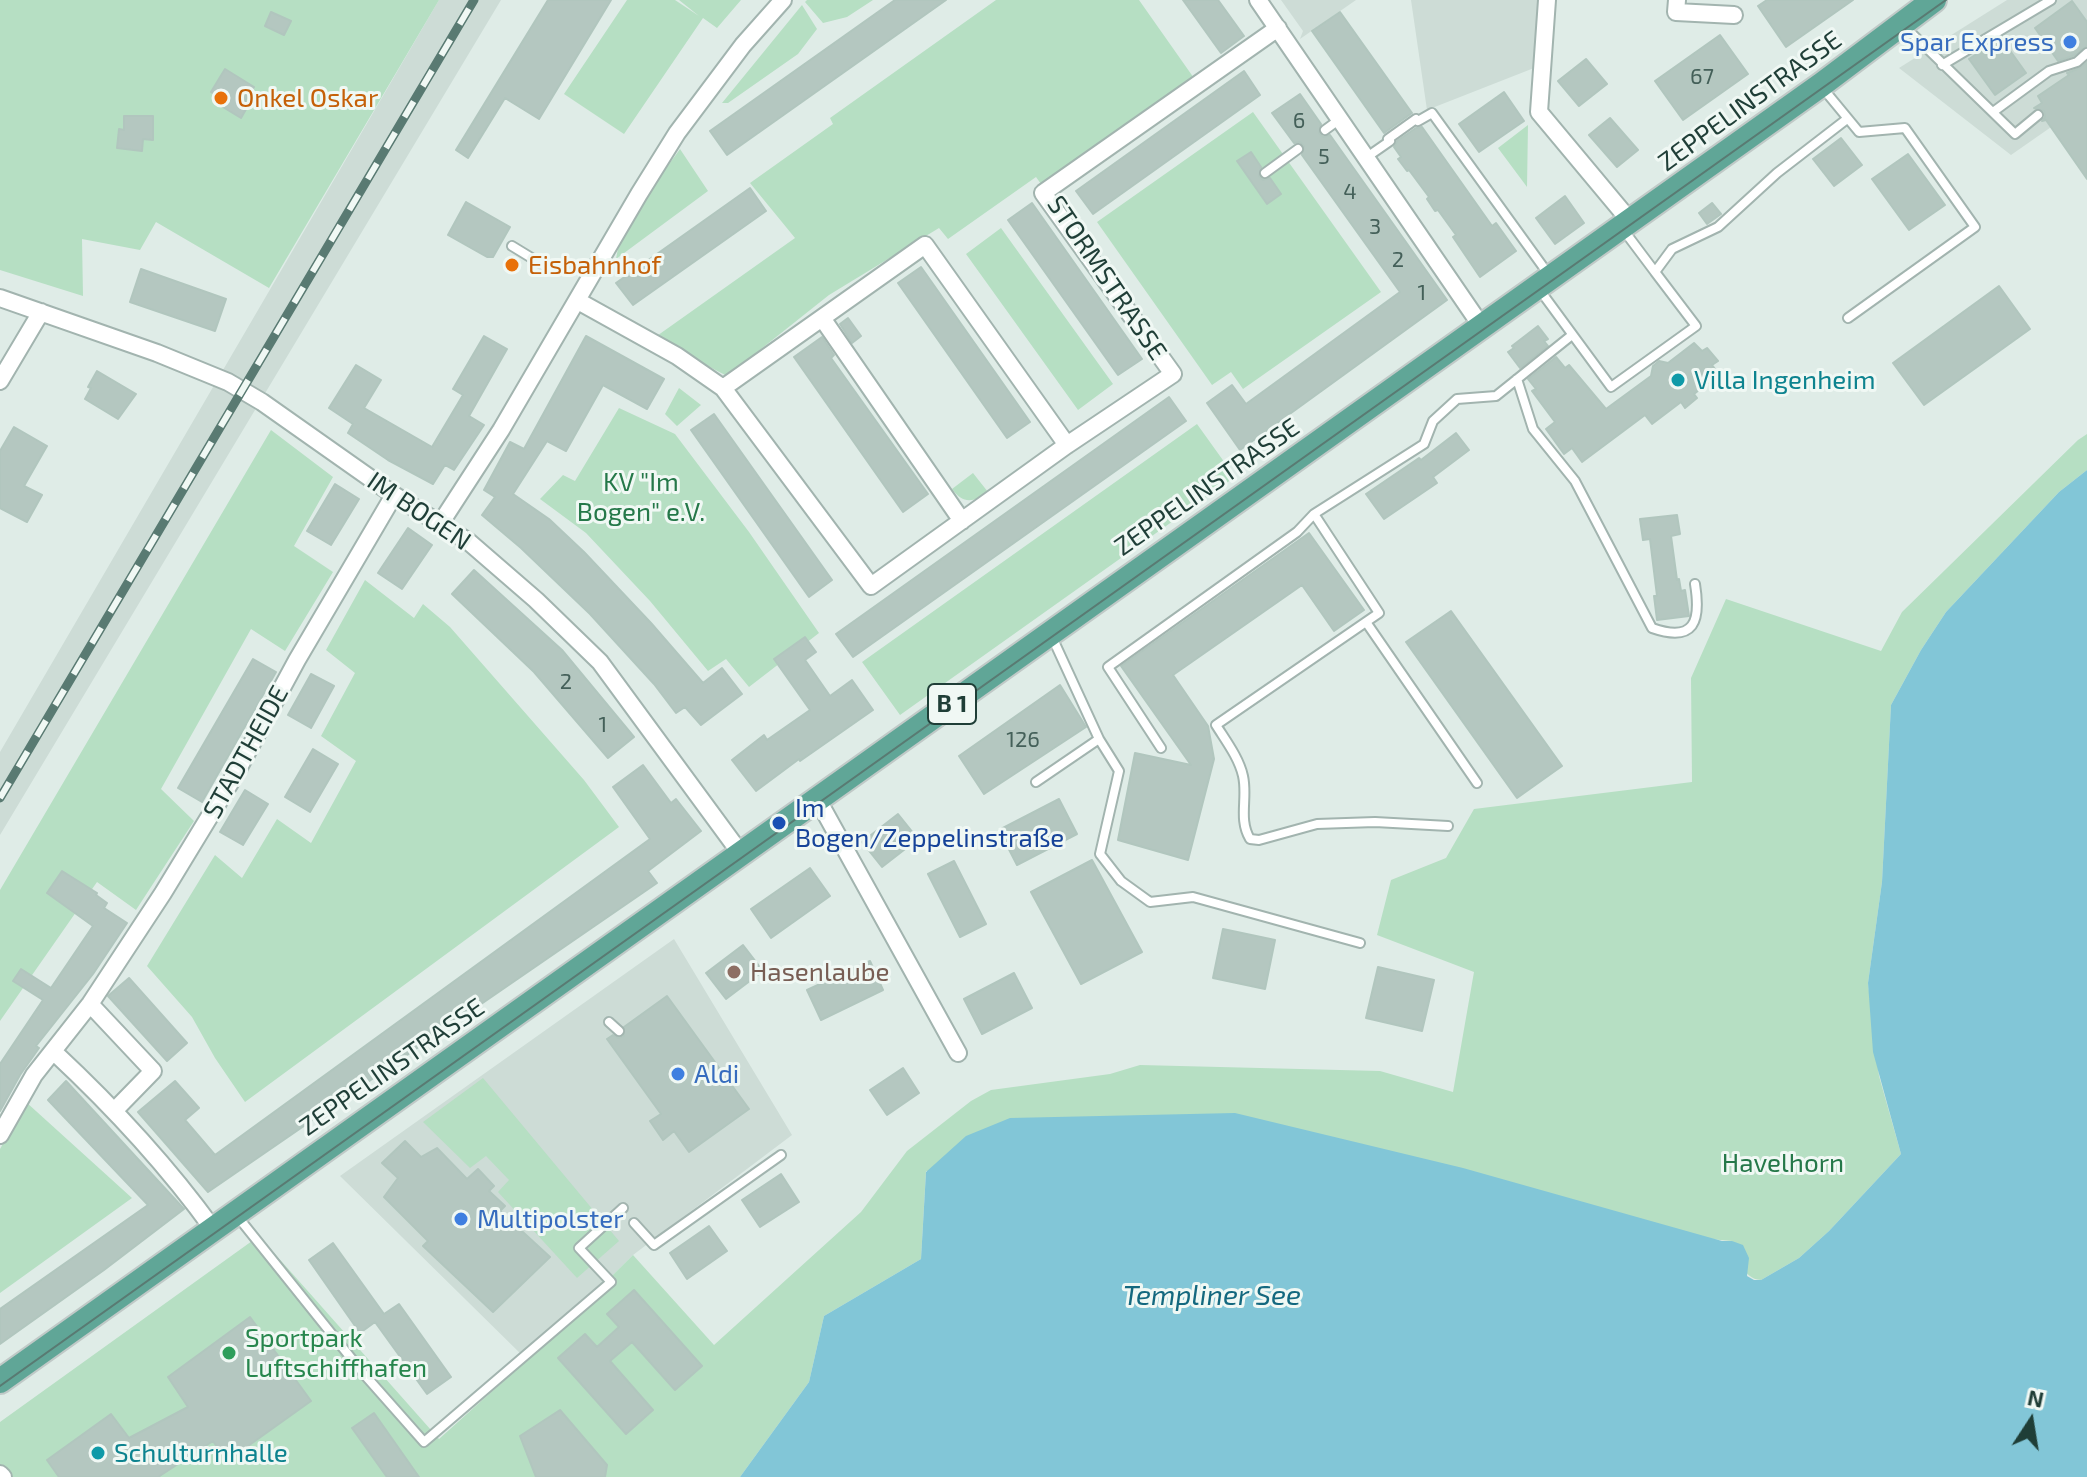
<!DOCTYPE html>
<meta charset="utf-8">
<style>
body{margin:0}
#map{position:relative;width:2087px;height:1477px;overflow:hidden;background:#dfece7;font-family:"Exo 2",sans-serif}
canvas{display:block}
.north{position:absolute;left:1991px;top:1381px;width:80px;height:80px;-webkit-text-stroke:6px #f0f8f4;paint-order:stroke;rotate:12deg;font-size:22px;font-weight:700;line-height:32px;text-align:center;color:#1f3e37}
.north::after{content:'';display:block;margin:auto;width:28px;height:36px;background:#1f3e37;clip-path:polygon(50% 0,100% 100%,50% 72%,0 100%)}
</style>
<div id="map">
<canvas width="2087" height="1477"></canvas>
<div class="north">N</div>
</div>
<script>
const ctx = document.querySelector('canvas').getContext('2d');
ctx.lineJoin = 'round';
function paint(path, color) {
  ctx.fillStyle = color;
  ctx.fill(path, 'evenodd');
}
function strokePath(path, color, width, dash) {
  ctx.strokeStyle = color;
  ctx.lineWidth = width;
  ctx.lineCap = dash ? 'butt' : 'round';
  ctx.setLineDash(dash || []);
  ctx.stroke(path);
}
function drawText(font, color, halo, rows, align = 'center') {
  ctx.font = font + ' "Exo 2",sans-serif';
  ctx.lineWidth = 6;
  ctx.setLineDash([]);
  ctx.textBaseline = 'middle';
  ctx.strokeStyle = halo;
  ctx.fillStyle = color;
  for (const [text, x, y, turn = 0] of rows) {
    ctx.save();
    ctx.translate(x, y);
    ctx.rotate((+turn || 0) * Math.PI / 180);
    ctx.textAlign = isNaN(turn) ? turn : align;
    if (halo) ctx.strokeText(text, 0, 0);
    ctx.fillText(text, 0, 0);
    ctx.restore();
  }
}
paint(new Path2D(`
 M 439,0 L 501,0 L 0,835 L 0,752 Z
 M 1281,0 L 1356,0 L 1300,39 L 1303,31 Z
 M 1411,0 L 1539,0 L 1534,68 L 1427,110 Z
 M 2007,0 L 2087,0 L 2087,102 L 2011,155 L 1899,68 Z
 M 674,939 L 792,1135 L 633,1255 L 527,1360 L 340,1176 Z`), '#cddcd6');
paint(new Path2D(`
 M 0,0 L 439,0 L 269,288 L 156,222 L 140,250 L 82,239 L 83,296 L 0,270 Z
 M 627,0 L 675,0 L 699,16 L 679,0 L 741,0 L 717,28 L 703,18 L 624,134 L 564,94 Z
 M 807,0 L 873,0 L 847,17 L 823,23 L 805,2 Z
 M 996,0 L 1139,0 L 1196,81 L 1117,134 L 1113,133 L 1041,184 L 1036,177 L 948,239 L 939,228 L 829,295 L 727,376 L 654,338 L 795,238 L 750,183 L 833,124 L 830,118 Z
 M 802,5 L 817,29 L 798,54 L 728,103 L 722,103 Z
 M 1253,112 L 1381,292 L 1243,389 L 1231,372 L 1212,385 L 1097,222 Z
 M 1528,125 L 1527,187 L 1498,148 Z
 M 680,149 L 708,191 L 616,259 C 622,221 658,180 680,149 Z
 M 1001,228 L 1113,384 L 1078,410 L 966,254 Z
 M 679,388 L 701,405 L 677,426 L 665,414 Z
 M 619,408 L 675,434 L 749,532 L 819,633 L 749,687 L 726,659 L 708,671 L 650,601 L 586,533 L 540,499 L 563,475 L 575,481 Z
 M 1197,424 L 1235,477 L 900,715 L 862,662 Z
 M 271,430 L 333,477 L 294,546 L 333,572 L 285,651 L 251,629 L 161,789 L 194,821 L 136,910 L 97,882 L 0,1021 L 0,890 Z
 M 2087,434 L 2087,470 L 2059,492 L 1946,612 L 1921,650 L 1891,705 L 1882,882 L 1868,983 L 1879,1076 L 1901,1154 L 1829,1231 L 1799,1258 L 1761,1280 C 1742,1279 1738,1256 1732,1241 L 926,1171 L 921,1259 L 824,1316 L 809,1382 L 740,1477 L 0,1477 L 0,1422 L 259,1236 L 439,1439 L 527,1360 L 633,1255 L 714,1345 L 861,1212 L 907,1151 L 971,1101 L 991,1090 L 1110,1074 L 1140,1065 L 1380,1071 L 1453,1092 L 1474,972 L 1377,935 L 1391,880 L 1446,858 L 1474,809 L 1692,782 L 1691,678 L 1726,599 L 1881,651 L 1902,612 L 2078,440 Z
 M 973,473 L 988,492 C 973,503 963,504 952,489 Z
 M 365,580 L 414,618 L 423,604 L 450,627 L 584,780 L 619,827 L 245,1102 L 215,1058 L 192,1017 L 147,966 L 215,855 L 242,878 L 277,819 L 311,843 L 356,761 L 321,736 L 355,673 L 326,650 Z
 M 483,1078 L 619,1241 L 577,1278 L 498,1192 L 509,1180 L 486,1156 L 470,1168 L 423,1122 Z
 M 26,1102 L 132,1198 L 0,1293 L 0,1149 Z`), '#b6dfc3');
paint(new Path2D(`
 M 2087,470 L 2087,1477 L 740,1477 L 809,1382 L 824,1316 L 921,1259 L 926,1172 L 966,1136 L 1010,1118 L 1235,1113 L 1463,1168 L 1722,1241 L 1732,1241 L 1743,1245 L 1749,1258 L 1747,1276 L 1754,1280 L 1761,1280 L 1799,1258 L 1829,1231 L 1901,1154 L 1873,1052 L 1868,983 L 1882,882 L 1891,705 L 1921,650 L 1946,612 L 2059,492 Z`), '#82c6d7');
const building = new Path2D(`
 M 548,0 L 611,0 L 539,119 L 505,98 L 468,158 L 456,150 Z
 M 895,0 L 946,0 L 727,155 L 710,131 Z
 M 1183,0 L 1218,0 L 1244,36 L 1221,53 Z
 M 1767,0 L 1853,0 L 1786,47 L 1758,6 Z
 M 2072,1 L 2087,22 L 2087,46 L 2073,56 L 2058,61 L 2035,28 Z
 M 271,12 L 291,21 L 284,35 L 265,26 Z
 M 1340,12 L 1412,113 L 1384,133 L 1312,31 Z
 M 1720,35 L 1748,74 L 1683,120 L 1655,81 Z
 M 2001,38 L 2026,73 L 1995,95 L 1969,59 Z
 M 1586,59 L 1607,84 L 1579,106 L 1558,81 Z
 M 2087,62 L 2087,179 L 2046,120 L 2042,121 L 2045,117 L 2044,111 L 2034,108 L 2042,103 L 2038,96 L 2069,75 L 2067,73 L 2080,68 Z
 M 225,69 L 254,87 L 245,101 L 249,104 L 241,118 L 213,101 L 217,96 L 211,92 Z
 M 1244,71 L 1260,95 L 1093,214 L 1076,191 Z
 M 1504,92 L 1524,121 L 1479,152 L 1459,124 Z
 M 1300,94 L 1321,124 L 1319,133 L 1323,137 L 1330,135 L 1447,300 L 1240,450 L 1207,403 L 1232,385 L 1246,404 L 1400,292 L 1302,155 L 1304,146 L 1300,142 L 1294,143 L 1272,113 Z
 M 124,116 L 153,116 L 153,140 L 143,139 L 142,151 L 117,148 L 119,129 L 124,130 Z
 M 1610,118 L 1638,150 L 1617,167 L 1589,135 Z
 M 1422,127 L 1492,226 L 1496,223 L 1516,251 L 1480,277 L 1453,237 L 1456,235 L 1438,210 L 1435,211 L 1427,199 L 1429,197 L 1409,170 L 1407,171 L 1398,159 L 1401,157 L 1394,147 L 1397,141 L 1416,128 Z
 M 1841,138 L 1862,165 L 1834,186 L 1813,159 Z
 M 1251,152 L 1261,167 L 1259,176 L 1263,180 L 1270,178 L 1281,194 L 1267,204 L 1237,161 Z
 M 1908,154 L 1945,205 L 1909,230 L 1872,179 Z
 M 750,188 L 766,211 L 633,305 L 616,283 Z
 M 1565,196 L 1584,223 L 1555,244 L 1536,218 Z
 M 466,202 L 510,227 L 493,257 L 487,257 L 448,235 Z
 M 1032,203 L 1142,359 L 1118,375 L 1008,220 Z
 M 1712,203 L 1721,214 L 1707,224 L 1699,213 Z
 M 921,267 L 1030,422 L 1007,438 L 898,283 Z
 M 141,269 L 226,299 L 215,331 L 130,302 Z
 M 1999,286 L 2030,329 L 1924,405 L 1893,363 Z
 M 848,318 L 861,336 L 852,343 L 840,324 Z
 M 1538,326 L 1548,339 L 1544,341 L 1548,346 L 1520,368 L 1508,352 L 1514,348 L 1512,346 Z
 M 484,336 L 507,349 L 469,416 L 484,425 L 454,470 L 445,465 L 433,484 L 388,460 L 348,433 L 353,424 L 329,408 L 356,365 L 381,380 L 364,408 L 432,447 L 463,395 L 453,389 Z
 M 586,336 L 664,379 L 647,409 L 603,385 L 566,451 L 547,441 L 513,494 L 549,519 L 584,552 L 651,623 L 703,683 L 722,668 L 742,694 L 701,725 L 685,707 L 676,713 L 654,684 L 590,614 L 521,548 L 482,515 L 495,497 L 484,490 L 510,442 L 524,449 Z
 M 822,337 L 834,355 L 831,358 L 928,494 L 903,512 L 794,357 Z
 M 1694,343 L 1702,351 L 1707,348 L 1718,361 L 1712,365 L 1719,374 L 1694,394 L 1697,398 L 1685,408 L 1681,402 L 1652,424 L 1645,415 L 1582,462 L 1572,448 L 1564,454 L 1546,429 L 1555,422 L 1532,391 L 1536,389 L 1528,379 L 1556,357 L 1565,368 L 1569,365 L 1606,409 L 1651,376 L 1653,366 L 1659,361 L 1668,363 Z
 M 97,371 L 136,394 L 118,419 L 85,399 L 91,388 L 88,387 Z
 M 1169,397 L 1186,421 L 853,657 L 836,634 Z
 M 714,414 L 832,580 L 809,597 L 691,430 Z
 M 14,427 L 47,446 L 24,486 L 42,495 L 27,522 L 0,508 L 0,451 Z
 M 1456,433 L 1469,450 L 1433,477 L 1437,483 L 1384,519 L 1366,494 L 1419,458 L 1421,460 Z
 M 335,484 L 359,499 L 331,545 L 307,531 Z
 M 1677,515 L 1680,534 L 1671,536 L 1677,580 L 1679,579 L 1681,591 L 1685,590 L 1689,616 L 1657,620 L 1654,596 L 1657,596 L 1650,539 L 1643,540 L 1640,519 Z
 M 408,528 L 432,545 L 402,589 L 378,573 Z
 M 1309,533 L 1364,610 L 1334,631 L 1302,585 L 1173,675 L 1208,726 L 1214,759 L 1188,860 L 1118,840 L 1135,753 L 1191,765 L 1121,666 Z
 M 474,570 L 562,650 L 634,737 L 608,758 L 534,672 L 452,594 Z
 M 1451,611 L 1562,766 L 1517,798 L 1406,642 Z
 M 805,637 L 816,652 L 805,660 L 830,696 L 852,680 L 873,710 L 800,761 L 799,759 L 756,791 L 732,760 L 764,735 L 767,740 L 810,710 L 774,659 Z
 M 253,659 L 276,672 L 202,802 L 178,788 Z
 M 311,674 L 334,686 L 311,728 L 288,715 Z
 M 1060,685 L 1086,727 L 984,794 L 959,756 Z
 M 313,749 L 338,764 L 310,812 L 285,797 Z
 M 643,765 L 671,803 L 676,799 L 701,831 L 648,871 L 657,883 L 208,1192 L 138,1112 L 175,1081 L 199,1108 L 185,1120 L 215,1155 L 650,839 L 613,787 Z
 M 245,790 L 268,804 L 243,845 L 220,832 Z
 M 1059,799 L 1077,834 L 1017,865 L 999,830 Z
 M 898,814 L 918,839 L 882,867 L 862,842 Z
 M 1092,860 L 1142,952 L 1081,984 L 1031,892 Z
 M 954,861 L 986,924 L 960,937 L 928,874 Z
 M 810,868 L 830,896 L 771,938 L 751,909 Z
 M 62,871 L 97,893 L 96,895 L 107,903 L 104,908 L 127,923 L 93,974 L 36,1046 L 39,1048 L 20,1075 L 0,1111 L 0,1064 L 43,1000 L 13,981 L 21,969 L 51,988 L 93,926 L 47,893 Z
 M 1223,929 L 1275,940 L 1265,989 L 1213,978 Z
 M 743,945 L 763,971 L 726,999 L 706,973 Z
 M 870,961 L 883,990 L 821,1020 L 807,990 Z
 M 1378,967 L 1434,980 L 1422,1031 L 1366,1018 Z
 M 1014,973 L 1032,1008 L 982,1034 L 964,999 Z
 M 129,978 L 187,1043 L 167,1061 L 108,996 Z
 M 667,996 L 749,1109 L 689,1152 L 674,1131 L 663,1140 L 650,1121 L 661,1114 L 607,1039 L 613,1035 L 618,1038 L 624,1036 L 624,1027 Z
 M 903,1068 L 919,1093 L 887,1115 L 870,1090 Z
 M 66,1081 L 184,1209 L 104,1270 L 0,1344 L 0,1309 L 148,1205 L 48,1100 Z
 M 405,1141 L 421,1157 L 437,1148 L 467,1179 L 478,1169 L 494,1186 L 489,1191 L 505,1206 L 500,1211 L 550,1257 L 493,1312 L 423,1246 L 428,1241 L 384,1197 L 398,1178 L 382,1163 Z
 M 781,1174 L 799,1202 L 760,1227 L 742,1200 Z
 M 709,1226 L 727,1251 L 687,1279 L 670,1253 Z
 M 333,1243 L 384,1314 L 399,1304 L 451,1377 L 427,1394 L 375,1322 L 360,1333 L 309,1260 Z
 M 634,1290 L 702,1366 L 675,1390 L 632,1342 L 610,1361 L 653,1410 L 626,1434 L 558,1358 L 585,1334 L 597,1347 L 619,1327 L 607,1314 Z
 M 250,1317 L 311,1401 L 227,1461 L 213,1441 L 158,1477 L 59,1477 L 47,1460 L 111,1414 L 129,1438 L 188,1407 L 168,1377 Z
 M 560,1410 L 607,1465 L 605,1477 L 536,1477 L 520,1436 Z
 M 374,1413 L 419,1477 L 387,1477 L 352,1428 Z`);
paint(building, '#b4c7c0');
strokePath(building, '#b1c6be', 2);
const service = new Path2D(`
 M 1904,26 L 2015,134 L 2038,115
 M 1942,65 L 2051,0
 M 1821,86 L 1859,132 L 1905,128 L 1975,227 L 1848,318
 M 1993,112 L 2049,71 L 2077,62 L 2087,53
 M 1418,121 L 1432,113 L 1549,275
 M 1325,130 L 1340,119
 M 1388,139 L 1416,119
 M 1367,157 L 1390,141
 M 1265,173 L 1298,149
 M 1622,228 L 1655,272 L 1672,249 L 1718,227 L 1777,173 L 1847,119
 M 512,246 L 548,268
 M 1539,289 L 1611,387 L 1696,326 L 1655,272
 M 1517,379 L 1533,429 L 1575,481 L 1652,628 C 1695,643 1701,621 1695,584
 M 1314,514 L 1379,613 L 1216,725 C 1226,741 1239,758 1243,776 C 1248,798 1238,819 1250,839 L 1259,840 L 1317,824 L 1375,822 L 1448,826
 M 1366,622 L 1477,783
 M 1099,739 L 1119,771 L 1100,854 L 1121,881 L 1150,902 L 1193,897 L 1360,943
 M 1161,748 L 1108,667 L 1297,532 L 1314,514 L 1424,444 L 1433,421 L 1457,399 L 1496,396 L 1572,335
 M 1036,782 L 1099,739 L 1052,637
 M 609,1022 L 619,1031
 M 238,1217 L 363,1373 L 424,1442 L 611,1282 L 579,1248 L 623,1208
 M 634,1223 L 654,1245 L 781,1155`);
const minor = new Path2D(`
 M 1258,0 L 1482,327
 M 1547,0 L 1539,112 L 1630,221
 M 1677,0 L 1676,12 L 1734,15
 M 0,298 L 157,353 L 228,382 L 262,402 L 394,495 L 469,542 L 536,600 L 600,662 L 741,854
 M 578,301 L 677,356 L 723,388 L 871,586 L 1067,445 L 1173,374 L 1043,193 L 1278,28
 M 822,318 L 962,521
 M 0,381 L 41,312
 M 723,388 L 925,245 L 1067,445
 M 440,524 L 501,430 L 639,194 L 677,133 L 743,45 L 783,0
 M 818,800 L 958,1053
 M 90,1004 L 153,1071 L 115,1110
 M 54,1052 C 113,1107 166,1164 213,1229
 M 0,1135 L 34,1075 L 90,1004 L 163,893 L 236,773 L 297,660 L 394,495
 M 0,1474 L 3,1477`);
const primary = new Path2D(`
 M 0,1381 L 1821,85 L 1934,0`);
strokePath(service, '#a2b4af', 12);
strokePath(minor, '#a2b4af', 20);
strokePath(primary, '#c0c9c7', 28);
strokePath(service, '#fff', 8);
strokePath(minor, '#fff', 16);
strokePath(primary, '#60a697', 24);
strokePath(new Path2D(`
 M 0,1386 L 1946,0`), '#597a72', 2);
const rail = new Path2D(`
 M 0,798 L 474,0`);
strokePath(rail, '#597a72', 9);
strokePath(rail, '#f0f8f4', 6, [18]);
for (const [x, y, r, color] of [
 [2070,42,8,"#3f7fe0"],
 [221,98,8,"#e8710a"],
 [512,265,8,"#e8710a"],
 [1678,380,8,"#0f9aa8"],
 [779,823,8,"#1a4fb4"],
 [734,972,8,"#8d6e63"],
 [678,1074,8,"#3f7fe0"],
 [461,1219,8,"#3f7fe0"],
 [229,1353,8,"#2e9e5b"],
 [98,1453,8,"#0f9aa8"]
]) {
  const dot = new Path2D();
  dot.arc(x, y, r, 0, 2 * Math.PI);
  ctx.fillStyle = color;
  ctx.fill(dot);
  strokePath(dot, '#f0f8f4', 3);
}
drawText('22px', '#446059', null, [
 ["67",1702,77],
 ["6",1299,121],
 ["5",1324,157],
 ["4",1350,192],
 ["3",1375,227],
 ["2",1398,260],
 ["1",1422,293],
 ["2",566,682],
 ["1",603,725],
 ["126",1023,740]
]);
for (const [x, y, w] of [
 [952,704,48]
]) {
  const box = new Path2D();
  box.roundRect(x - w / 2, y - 20, w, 40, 6);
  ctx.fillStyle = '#f0f8f4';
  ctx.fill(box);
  strokePath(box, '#1f3e37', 2);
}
drawText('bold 24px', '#1f3e37', null, [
 ["B 1",952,704]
]);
drawText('26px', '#366cbe', '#f0f8f4', [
 ["Spar Express",2054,42,"right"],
 ["Aldi",694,1074],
 ["Multipolster",477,1219]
], 'left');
drawText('26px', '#c56008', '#f0f8f4', [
 ["Onkel Oskar",237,98],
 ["Eisbahnhof",528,265]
], 'left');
drawText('26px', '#1f3e37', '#f0f8f4', [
 ["ZEPPELINSTRASSE",1750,101,-36],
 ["STORMSTRASSE",1107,278,56],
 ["ZEPPELINSTRASSE",1207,487,-35],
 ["IM BOGEN",419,511,34],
 ["STADTHEIDE",246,752,-61],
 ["ZEPPELINSTRASSE",392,1067,-35]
]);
drawText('26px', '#0d838f', '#f0f8f4', [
 ["Villa Ingenheim",1694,380],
 ["Schulturnhalle",114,1453]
], 'left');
drawText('26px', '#257849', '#f0f8f4', [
 ["KV \"Im",641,482],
 ["Bogen\" e.V.",641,512],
 ["Havelhorn",1783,1163]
]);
drawText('26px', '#164399', '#f0f8f4', [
 ["Im",795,808],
 ["Bogen/Zeppelinstraße",795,838]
], 'left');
drawText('26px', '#785e54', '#f0f8f4', [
 ["Hasenlaube",750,972]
], 'left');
drawText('26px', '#27864d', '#f0f8f4', [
 ["Sportpark",245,1338],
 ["Luftschiffhafen",245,1368]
], 'left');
drawText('italic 28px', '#13687f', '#f0f8f4', [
 ["Templiner See",1212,1296]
]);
</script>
